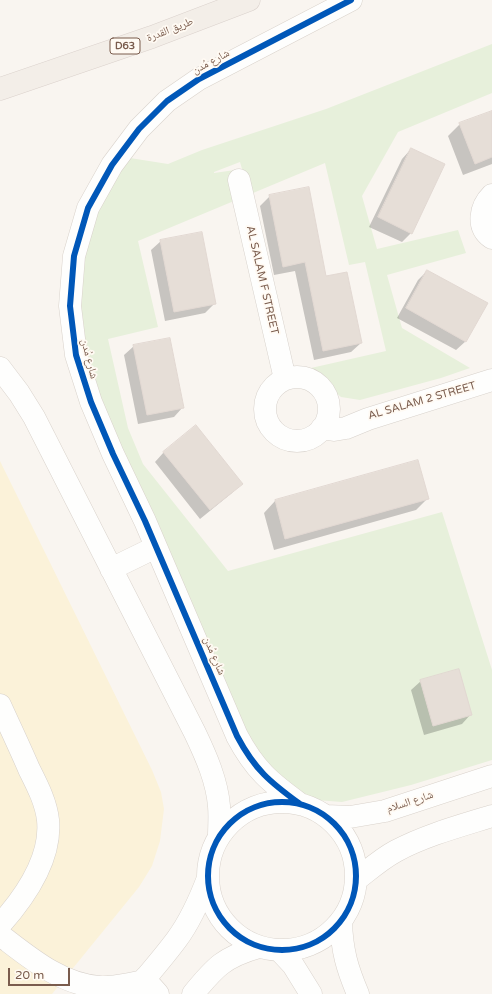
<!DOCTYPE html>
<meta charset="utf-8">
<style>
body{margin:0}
#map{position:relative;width:492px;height:994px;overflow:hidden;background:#f9f5f0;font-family:"Varela Round",sans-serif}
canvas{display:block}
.scale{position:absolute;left:8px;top:968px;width:62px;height:18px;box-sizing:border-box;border:2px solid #7a5c4d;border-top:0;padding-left:5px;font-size:12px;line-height:14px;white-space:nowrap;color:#7a5c4d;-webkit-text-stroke:3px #fffaf3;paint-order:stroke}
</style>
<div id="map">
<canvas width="492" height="994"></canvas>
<div class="scale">20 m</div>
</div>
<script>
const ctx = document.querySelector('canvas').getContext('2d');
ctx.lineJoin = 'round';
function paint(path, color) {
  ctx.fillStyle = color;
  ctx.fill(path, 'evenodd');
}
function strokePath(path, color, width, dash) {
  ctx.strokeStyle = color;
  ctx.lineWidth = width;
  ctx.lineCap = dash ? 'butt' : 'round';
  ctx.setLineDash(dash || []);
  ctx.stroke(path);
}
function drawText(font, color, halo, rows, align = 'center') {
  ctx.font = font + ' "Varela Round","Noto Naskh Arabic",sans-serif';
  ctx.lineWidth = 3.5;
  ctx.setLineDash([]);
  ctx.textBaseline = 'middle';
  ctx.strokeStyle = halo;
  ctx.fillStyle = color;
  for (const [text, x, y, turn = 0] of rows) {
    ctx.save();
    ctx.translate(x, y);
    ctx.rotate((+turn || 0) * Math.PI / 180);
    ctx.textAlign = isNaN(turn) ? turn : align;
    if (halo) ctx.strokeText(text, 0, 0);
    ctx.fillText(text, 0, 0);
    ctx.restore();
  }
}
paint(new Path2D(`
 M 492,44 L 492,93 L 398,132 L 362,196 L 377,249 L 458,230 L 466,253 L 387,275 L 402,328 L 470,368 L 441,378 L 360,400 L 341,397 L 325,384 L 311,368 L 386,351 L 365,262 L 349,265 L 325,163 L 138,241 L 158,327 L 108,339 L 128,428 L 143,464 L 228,571 L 442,512 L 492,670 L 492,760 L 411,785 L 342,802 L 316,800 L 293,791 L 243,749 L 71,329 L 86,219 L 130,158 L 168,164 L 202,150 L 326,109 ZM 240,162 L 242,169 L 214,173 L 214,172 Z`), '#e7f0db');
paint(new Path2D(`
 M 0,461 L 152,770 L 161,792 L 164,809 L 160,841 L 152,866 L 139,887 L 52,994 L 0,994 Z`), '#fbf2d9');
paint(new Path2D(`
 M 492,112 L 492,164 L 463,175 L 448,136 L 460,124 Z
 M 411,149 L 411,233 L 402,242 L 369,227 L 402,159 Z
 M 270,196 L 325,277 L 361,343 L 351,352 L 314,360 L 295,271 L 274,275 L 260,206 Z
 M 161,241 L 215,303 L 205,313 L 165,321 L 151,250 Z
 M 427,271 L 466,341 L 456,350 L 397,318 L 418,280 Z
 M 134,346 L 183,407 L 174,417 L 138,424 L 124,355 Z
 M 164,452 L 241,483 L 232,493 L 200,519 L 155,462 Z
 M 428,498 L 416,510 L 274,550 L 264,513 L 275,501 Z
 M 421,681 L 471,714 L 462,724 L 424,735 L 411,690 Z`), '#0003');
const building = new Path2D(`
 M 492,111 L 492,157 L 475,164 L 459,123 Z
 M 411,148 L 445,164 L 412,234 L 378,217 Z
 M 309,187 L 326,276 L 347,272 L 362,343 L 323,351 L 305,262 L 283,267 L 269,195 Z
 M 202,232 L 216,304 L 174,312 L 160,240 Z
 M 427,270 L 488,303 L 466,342 L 406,308 Z
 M 170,338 L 184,408 L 147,415 L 133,345 Z
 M 196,425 L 243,484 L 210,510 L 163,452 Z
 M 418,460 L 429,499 L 285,539 L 275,500 Z
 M 459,669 L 472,715 L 433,726 L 420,680 Z`);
paint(building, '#e6ded7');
strokePath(building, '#e2d8d2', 1);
const street = new Path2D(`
 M 239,180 L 285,379
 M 492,195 C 480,207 476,227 492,238
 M265 409a32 32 0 1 1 64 0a32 32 0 1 1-64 0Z
 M 322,428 L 334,430 L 346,428 L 368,419 L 492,380
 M 0,705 C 10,727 20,748 29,769 C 37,785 46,802 48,820 C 52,859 24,898 0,925
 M 0,935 C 29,957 60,984 99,987 C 113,988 127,984 141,982`);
const secondary = new Path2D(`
 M 0,368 L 19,393 L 34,417 L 195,733 C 206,756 217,781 219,806 C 220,816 219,827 219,837
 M 111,569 L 156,547
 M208 876a74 74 0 1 1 148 0a74 74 0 1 1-148 0Z
 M 300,804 C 270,782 255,770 237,736 L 145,521 L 113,454 L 91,402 L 76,355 L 70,306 L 74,256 L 88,208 L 112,165 L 139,129 L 167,101 L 199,79 L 351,0
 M 326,816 L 350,817 L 385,811 L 492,776
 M 356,880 C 369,870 381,859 396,851 C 426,835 460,826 492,816
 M 341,922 C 342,951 347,968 358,994
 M 280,951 L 293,965 L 311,994
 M 146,977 L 150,985 L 158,994
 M 132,994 C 147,976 163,958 177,939 C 191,920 200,899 208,878
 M 193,994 C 215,967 224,957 259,947`);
const primary = new Path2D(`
 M 0,89 L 152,37 L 249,0`);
strokePath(street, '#d7d1cb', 23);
strokePath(secondary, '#d9d2cb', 23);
strokePath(primary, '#dad1cc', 23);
strokePath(street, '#fefefd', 22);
strokePath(secondary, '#fefefd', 22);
strokePath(primary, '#f3eee8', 22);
strokePath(new Path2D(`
 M208 876a74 74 0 1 1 148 0a74 74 0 1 1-148 0Z
 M 300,804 C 270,782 255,770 237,736 L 145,521 L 113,454 L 91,402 L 76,355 L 70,306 L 74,256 L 88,208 L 112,165 L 139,129 L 167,101 L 199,79 L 351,0`), '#0057b8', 6);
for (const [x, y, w] of [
 [125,46,30]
]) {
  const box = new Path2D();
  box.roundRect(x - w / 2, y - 8, w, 16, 3);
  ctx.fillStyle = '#fffaf3';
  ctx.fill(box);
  strokePath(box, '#7a5c4d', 1);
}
drawText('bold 10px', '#7a5c4d', null, [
 ["D63",125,46]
]);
drawText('11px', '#7a5c4d', '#fffaf3', [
 ["طريق القدرة",170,30,-21],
 ["شارع مُدن",211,62,-28],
 ["AL SALAM F STREET",262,280,77],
 ["شارع مُدن",89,359,76],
 ["AL SALAM 2 STREET",422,401,-16],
 ["شارع مُدن",214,656,67],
 ["شارع السلام",410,802,-18]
]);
</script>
